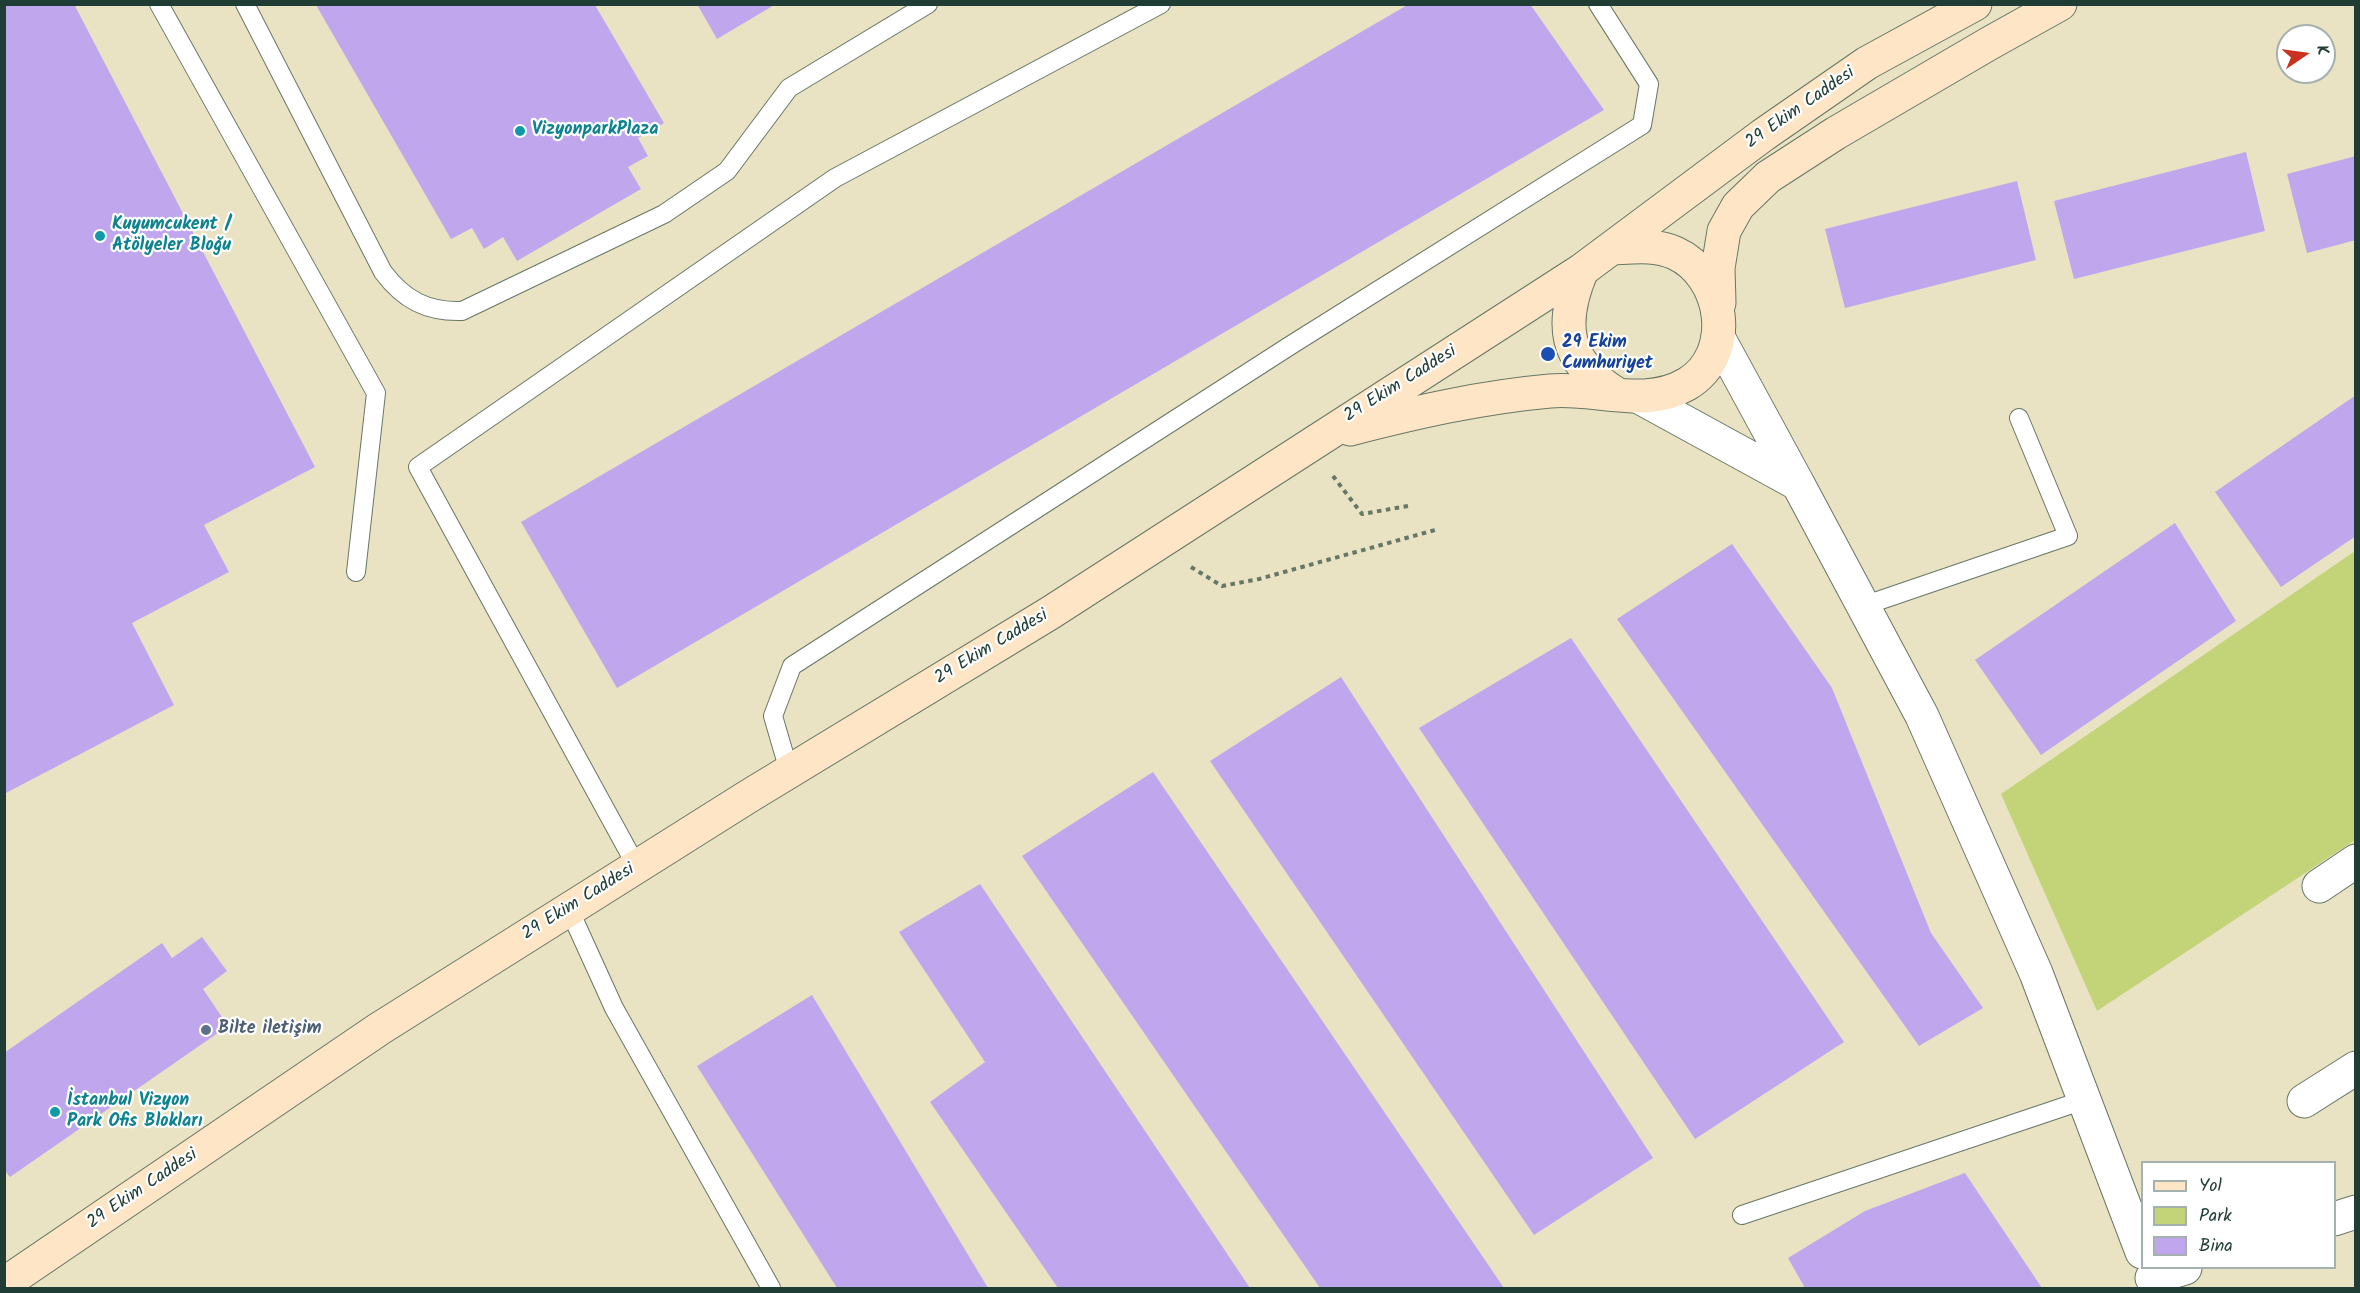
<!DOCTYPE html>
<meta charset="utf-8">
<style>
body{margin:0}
#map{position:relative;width:2360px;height:1293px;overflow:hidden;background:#e9e3c3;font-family:Kalam,sans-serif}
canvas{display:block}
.frame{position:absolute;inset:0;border:6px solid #1f3d34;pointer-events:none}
.legend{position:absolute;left:2141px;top:1161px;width:195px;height:108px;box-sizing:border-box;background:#fff;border:2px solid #a5b1ae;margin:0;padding:8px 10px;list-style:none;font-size:18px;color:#1f3d34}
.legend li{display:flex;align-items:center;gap:12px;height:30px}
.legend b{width:30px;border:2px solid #a5b1ae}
.north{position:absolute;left:2276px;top:24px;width:60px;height:60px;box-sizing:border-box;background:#fff;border:2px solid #a5b1ae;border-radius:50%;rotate:77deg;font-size:16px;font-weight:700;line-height:24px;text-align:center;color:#1f3d34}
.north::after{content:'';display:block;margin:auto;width:21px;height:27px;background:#c8321e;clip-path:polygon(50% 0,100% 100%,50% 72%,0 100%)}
</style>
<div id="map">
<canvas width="2360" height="1293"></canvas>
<div class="frame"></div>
<ul class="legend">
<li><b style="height:8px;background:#fde5c5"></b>Yol</li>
<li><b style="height:16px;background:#c2d477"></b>Park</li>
<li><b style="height:16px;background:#c0a7ed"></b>Bina</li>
</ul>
<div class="north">K</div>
</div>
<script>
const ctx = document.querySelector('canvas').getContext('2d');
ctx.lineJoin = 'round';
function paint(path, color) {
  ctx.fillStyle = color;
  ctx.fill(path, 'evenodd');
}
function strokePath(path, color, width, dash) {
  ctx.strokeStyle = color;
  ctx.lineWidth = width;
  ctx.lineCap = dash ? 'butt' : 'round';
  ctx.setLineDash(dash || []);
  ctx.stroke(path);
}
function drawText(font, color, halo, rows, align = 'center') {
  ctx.font = font + ' Kalam,sans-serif';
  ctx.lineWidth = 4.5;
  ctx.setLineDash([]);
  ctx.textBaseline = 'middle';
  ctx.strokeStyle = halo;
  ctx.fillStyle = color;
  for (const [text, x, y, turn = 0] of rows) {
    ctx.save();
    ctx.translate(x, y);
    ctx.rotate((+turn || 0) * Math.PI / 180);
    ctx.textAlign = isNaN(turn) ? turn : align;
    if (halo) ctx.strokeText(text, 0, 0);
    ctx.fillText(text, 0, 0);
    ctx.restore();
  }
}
paint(new Path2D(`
 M 2355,551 L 2355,840 L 2097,1011 L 2001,794 Z`), '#c2d477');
paint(new Path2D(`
 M 4,4 L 74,4 L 315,467 L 204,525 L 229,572 L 132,623 L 174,705 L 4,794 Z
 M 697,4 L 776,4 L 717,39 Z
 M 1409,4 L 1530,4 L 1604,110 L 617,688 L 521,522 Z
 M 316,5 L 595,5 L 664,123 L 638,138 L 648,156 L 628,167 L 641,189 L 517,261 L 503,237 L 484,249 L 472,228 L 451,239 Z
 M 2246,152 L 2265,231 L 2074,279 L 2054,201 Z
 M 2356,156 L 2356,240 L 2307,253 L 2287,174 Z
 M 2017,181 L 2036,260 L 1845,308 L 1825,229 Z
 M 2356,395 L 2356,536 L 2281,587 L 2215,492 Z
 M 2175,523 L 2236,621 L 2041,755 L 1975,660 Z
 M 1732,544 L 1832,688 L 1931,933 L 1983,1008 L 1919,1046 L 1617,619 Z
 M 1571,638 L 1844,1042 L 1695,1139 L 1419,728 Z
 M 1341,677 L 1653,1158 L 1534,1235 L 1210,761 Z
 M 1153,772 L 1504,1288 L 1320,1288 L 1022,856 Z
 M 980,884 L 1250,1288 L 1058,1288 L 930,1102 L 985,1062 L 899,932 Z
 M 202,937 L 227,971 L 203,989 L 228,1026 L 10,1177 L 4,1170 L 4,1053 L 162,943 L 172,958 Z
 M 812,995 L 988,1288 L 837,1288 L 697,1066 Z
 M 1965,1173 L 2042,1288 L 1805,1288 L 1788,1258 L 1865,1211 Z`), '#c0a7ed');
const service = new Path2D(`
 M 159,4 L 376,393 L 356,572
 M 245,4 L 383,272 C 404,300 427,312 462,311 L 664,214 L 727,171 L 789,88 L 928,4
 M 1863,606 L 2068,536 L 2019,418
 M 789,771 L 773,716 L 792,666 L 1291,345 L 1642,125 L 1649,84 L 1598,4
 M 637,867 L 418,467 L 835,178 L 1161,4
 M 569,909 L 614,1008 L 771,1288
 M 1742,1215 L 2084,1100`);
const minor = new Path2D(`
 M 1641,398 L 1798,484 L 1718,337
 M 1798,484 L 1922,716 L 2036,973 L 2142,1252
 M 2319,886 L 2356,861
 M 2304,1101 L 2356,1068
 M 2334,1219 L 2356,1212
 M 2152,1278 L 2185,1268`);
const secondary = new Path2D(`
 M 1582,270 C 1559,324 1564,361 1615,393
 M 1719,303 L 1718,268 L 1724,231 L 1738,206 L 1768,177 L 1836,133 L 1990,43 L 2060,4
 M 1350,429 C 1416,412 1482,397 1550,391 C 1598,387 1644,409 1687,384 C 1737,354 1724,275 1675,253 C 1656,244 1633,247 1613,248
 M 4,1284 L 379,1029 L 749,796 L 1050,613 L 1582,270 L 1763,135 L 1867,63 L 1975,4`);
strokePath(service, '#676', 20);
strokePath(minor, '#676', 35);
strokePath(secondary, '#676', 35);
strokePath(new Path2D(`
 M 1333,476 L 1362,514 L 1408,506
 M 1191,567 L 1222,586 L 1259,579 L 1435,530`), '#676', 4, [4.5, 4.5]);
strokePath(service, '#fff', 18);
strokePath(minor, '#fff', 33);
strokePath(secondary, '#fde5c5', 33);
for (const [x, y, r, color] of [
 [520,131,6,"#0f9aa8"],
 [100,236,6,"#0f9aa8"],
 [1548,354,8,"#1a4fb4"],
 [206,1030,6,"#5c6f8a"],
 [55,1112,6,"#0f9aa8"]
]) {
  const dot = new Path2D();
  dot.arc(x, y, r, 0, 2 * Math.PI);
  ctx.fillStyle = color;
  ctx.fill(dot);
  strokePath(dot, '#fff', 2);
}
drawText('18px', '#1f3d34', '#fff', [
 ["29 Ekim Caddesi",1801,109,-35],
 ["29 Ekim Caddesi",1401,385,-32],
 ["29 Ekim Caddesi",992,648,-31],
 ["29 Ekim Caddesi",579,903,-32],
 ["29 Ekim Caddesi",143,1190,-34]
]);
drawText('bold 18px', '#0d838f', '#fff', [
 ["VizyonparkPlaza",532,131],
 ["Kuyumcukent /",112,226],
 ["Atölyeler Bloğu",112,247],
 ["İstanbul Vizyon",67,1102],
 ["Park Ofis Blokları",67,1123]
], 'left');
drawText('bold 18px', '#164399', '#fff', [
 ["29 Ekim",1562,344],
 ["Cumhuriyet",1562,365]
], 'left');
drawText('bold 18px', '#4e5e75', '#fff', [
 ["Bilte iletişim",218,1030]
], 'left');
</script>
